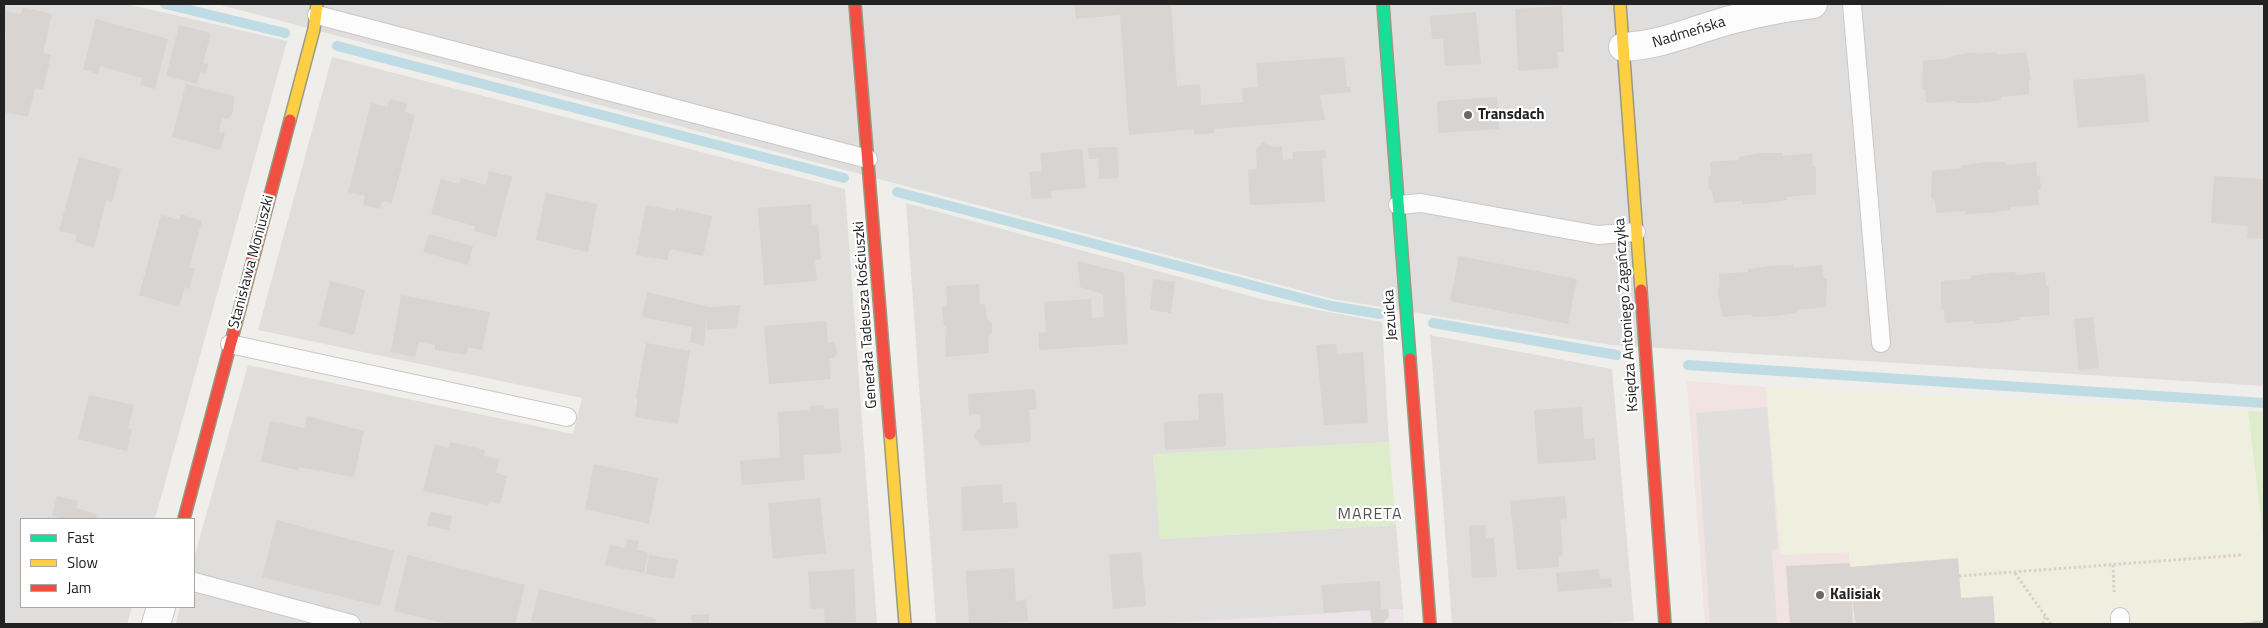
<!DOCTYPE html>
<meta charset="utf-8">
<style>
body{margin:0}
#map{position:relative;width:2268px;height:628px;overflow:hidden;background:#f0eeeb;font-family:"Titillium Web",sans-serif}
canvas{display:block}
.frame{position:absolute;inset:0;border:5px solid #222;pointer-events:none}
.legend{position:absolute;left:20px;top:518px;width:175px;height:90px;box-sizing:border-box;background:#fff;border:1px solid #a7a7a7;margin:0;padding:6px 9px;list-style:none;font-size:15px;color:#222}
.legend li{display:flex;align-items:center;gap:10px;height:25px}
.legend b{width:25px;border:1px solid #a7a7a7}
</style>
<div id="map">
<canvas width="2268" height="628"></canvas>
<div class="frame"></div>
<ul class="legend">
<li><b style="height:6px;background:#16e098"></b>Fast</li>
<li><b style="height:6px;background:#ffcf43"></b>Slow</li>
<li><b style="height:6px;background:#f24e42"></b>Jam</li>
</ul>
</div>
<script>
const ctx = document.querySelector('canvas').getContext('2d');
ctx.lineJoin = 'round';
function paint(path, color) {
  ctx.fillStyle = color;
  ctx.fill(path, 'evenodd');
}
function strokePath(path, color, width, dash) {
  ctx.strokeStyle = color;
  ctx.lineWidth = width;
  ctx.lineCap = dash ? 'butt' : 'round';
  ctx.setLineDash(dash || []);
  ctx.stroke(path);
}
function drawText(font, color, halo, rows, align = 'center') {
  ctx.font = font + ' "Titillium Web",sans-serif';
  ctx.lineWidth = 4.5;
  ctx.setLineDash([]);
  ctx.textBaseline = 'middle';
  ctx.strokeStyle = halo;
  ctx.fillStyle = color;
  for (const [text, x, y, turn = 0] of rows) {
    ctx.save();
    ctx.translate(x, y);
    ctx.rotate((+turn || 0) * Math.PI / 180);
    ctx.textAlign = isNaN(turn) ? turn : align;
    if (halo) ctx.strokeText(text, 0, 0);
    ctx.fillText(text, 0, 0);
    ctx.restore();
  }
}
paint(new Path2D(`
 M 4,4 L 127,4 L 287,41 L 155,519 L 21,519 L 21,607 L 132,607 L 127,624 L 4,624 Z
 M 217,4 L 2264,4 L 2264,386 L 1611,345 L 1333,299 Z
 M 332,57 L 845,189 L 877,624 L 176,624 L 180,607 L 194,607 L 194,558 L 248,365 L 573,434 L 582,398 L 258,330 Z
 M 906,203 L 1265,300 L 1382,322 L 1389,442 L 1153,455 L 1161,539 L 1396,525 L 1403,609 L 1166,624 L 936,624 Z
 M 1430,335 L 1612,369 L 1634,621 L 1590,624 L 1452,624 Z`), '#dfdedc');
paint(new Path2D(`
 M 1687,381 L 1766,387 L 1781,554 L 1849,552 L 1854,624 L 1705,624 Z`), '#f1e3e1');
paint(new Path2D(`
 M 1403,609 L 1404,624 L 1166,623 Z`), '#ede4e9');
paint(new Path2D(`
 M 1766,387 L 2248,411 L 2264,543 L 2264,624 L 1854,624 L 1849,552 L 1781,555 Z`), '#efefdf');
paint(new Path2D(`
 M 2248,411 L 2264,412 L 2264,543 Z
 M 1389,442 L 1396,525 L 1160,539 L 1153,454 Z`), '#ddeccb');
paint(new Path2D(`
 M 1963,4 L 2044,4 L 2040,8 L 1924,19 L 1909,9 Z
 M 1767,407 L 1778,549 L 1772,550 L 1777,624 L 1710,624 L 1696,413 Z
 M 209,515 L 264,529 L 252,577 L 197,563 Z`), '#e0dfde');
strokePath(new Path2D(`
 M 165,4 L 285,33
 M 337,46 L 844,178
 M 897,192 L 1331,306 L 1380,314
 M 1433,323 L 1617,355
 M 1688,365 L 2264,403`), '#bfdbe3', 10);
paint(new Path2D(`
 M 4,4 L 6,4 L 5,11 L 21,14 L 23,7 L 52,14 L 43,53 L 51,55 L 43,90 L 35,88 L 28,117 L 4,112 L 4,43 L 6,34 L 4,34 Z
 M 1074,4 L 1171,4 L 1177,86 L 1200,84 L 1201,105 L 1243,102 L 1242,88 L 1258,87 L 1256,63 L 1344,57 L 1347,87 L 1351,87 L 1351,92 L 1320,95 L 1325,120 L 1214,129 L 1214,133 L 1194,135 L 1194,129 L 1129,135 L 1120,15 L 1076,19 Z
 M 1562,6 L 1564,52 L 1557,52 L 1558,68 L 1518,71 L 1515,9 Z
 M 1476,12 L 1481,64 L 1445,66 L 1443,39 L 1432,39 L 1430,16 Z
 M 96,19 L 168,39 L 155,89 L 140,85 L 142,78 L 100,66 L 98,74 L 83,69 Z
 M 179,25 L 211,33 L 203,63 L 208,64 L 206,73 L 200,72 L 197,84 L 166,76 Z
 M 1975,52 L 1976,54 L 1997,52 L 1997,55 L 2026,52 L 2031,79 L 2029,81 L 2029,94 L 2001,97 L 2001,100 L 1977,103 L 1956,103 L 1956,101 L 1926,103 L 1925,90 L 1922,88 L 1923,61 L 1951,58 L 1952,56 Z
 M 2145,74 L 2149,122 L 2078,128 L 2073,80 Z
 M 186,84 L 234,96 L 233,112 L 228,119 L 222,118 L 219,132 L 225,133 L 220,150 L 172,137 Z
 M 1497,97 L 1499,129 L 1438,133 L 1437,101 Z
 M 390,99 L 407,103 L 405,112 L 415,115 L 392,203 L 382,201 L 380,209 L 363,205 L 365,196 L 348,192 L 371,103 L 387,107 Z
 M 1263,142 L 1272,147 L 1282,146 L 1283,160 L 1293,159 L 1293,152 L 1325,150 L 1326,158 L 1322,159 L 1325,202 L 1250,205 L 1248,170 L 1257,169 L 1256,149 Z
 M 1117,147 L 1119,178 L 1099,179 L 1098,159 L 1089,159 L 1088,148 Z
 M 1082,149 L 1086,188 L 1050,191 L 1052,198 L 1032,199 L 1029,172 L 1042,171 L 1040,153 Z
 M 1762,153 L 1783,153 L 1783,156 L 1812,153 L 1813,166 L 1816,168 L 1816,194 L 1787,197 L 1787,200 L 1766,203 L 1743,204 L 1742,201 L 1714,203 L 1712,191 L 1709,189 L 1708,178 L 1711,175 L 1710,162 L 1739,160 L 1739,157 Z
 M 79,157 L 121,169 L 112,202 L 106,200 L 94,248 L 75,242 L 77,235 L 59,231 Z
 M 1985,162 L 2006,162 L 2006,165 L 2036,162 L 2037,175 L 2040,177 L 2041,189 L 2038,191 L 2039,205 L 2010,207 L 2010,210 L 1988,213 L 1965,214 L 1965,211 L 1936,213 L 1935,201 L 1931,198 L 1932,171 L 1961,168 L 1961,166 Z
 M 489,171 L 512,177 L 496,237 L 474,231 L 475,226 L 431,214 L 441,179 L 459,184 L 461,178 L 486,185 Z
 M 2214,176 L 2264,179 L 2264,239 L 2247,238 L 2248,226 L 2211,223 Z
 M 546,193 L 597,204 L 588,252 L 536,240 Z
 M 811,204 L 812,225 L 818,224 L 821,259 L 815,260 L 817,281 L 764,285 L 758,208 Z
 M 646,205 L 675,211 L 676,208 L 712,216 L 703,256 L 670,249 L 667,260 L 636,255 Z
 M 181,214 L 202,221 L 189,267 L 195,269 L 189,289 L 185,287 L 179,307 L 139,295 L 161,215 L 179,220 Z
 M 429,234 L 473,246 L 468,265 L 423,252 Z
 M 1459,256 L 1577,279 L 1568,324 L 1450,301 Z
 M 1078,261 L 1124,273 L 1128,344 L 1039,350 L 1039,333 L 1046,332 L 1044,302 L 1091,299 L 1092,318 L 1104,317 L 1103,294 L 1080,287 Z
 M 1793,265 L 1793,268 L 1822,265 L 1824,278 L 1827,280 L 1826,307 L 1797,310 L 1797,313 L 1776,316 L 1752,317 L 1752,314 L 1723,317 L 1717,290 L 1720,287 L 1719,274 L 1748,272 L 1748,269 L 1770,266 Z
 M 2015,272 L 2016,275 L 2045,272 L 2046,285 L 2049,287 L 2049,315 L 2019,317 L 2020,320 L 1996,323 L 1975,324 L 1974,321 L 1945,323 L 1944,310 L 1941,308 L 1941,281 L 1971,279 L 1970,276 L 1991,273 Z
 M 1153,279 L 1175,282 L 1171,313 L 1150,310 Z
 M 330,281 L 365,290 L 354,335 L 319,326 Z
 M 979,284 L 980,304 L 985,304 L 987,319 L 992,324 L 992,333 L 988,338 L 989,353 L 946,357 L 945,336 L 947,336 L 946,326 L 944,326 L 942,307 L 947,306 L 946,286 Z
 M 647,292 L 709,307 L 740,305 L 737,328 L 707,330 L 707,316 L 704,345 L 690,342 L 692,327 L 642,317 Z
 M 401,295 L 490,312 L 482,350 L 468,347 L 467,355 L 435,350 L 435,345 L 419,342 L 415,357 L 391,352 Z
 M 2093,317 L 2099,368 L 2079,370 L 2074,319 Z
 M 826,321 L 828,343 L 833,342 L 836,346 L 837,354 L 834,358 L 829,359 L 831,379 L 769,384 L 764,326 Z
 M 646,343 L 690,351 L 678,424 L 635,417 L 638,398 L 636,398 Z
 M 1336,344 L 1337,354 L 1363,352 L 1368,423 L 1324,425 L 1316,345 Z
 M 1035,389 L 1037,409 L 1029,410 L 1031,442 L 982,446 L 973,436 L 981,427 L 980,414 L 969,414 L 968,394 Z
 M 1223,393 L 1226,446 L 1165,450 L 1164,422 L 1199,420 L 1198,394 Z
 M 89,395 L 134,405 L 128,428 L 132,429 L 127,451 L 78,439 Z
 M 824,405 L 824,409 L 838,408 L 841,453 L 803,455 L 805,480 L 742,485 L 740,461 L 780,457 L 778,412 L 809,410 L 809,406 Z
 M 1582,407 L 1584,439 L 1594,438 L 1596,460 L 1538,464 L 1534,410 Z
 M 307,416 L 364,431 L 354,477 L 299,467 L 298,470 L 261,462 L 270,421 L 304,428 Z
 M 450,442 L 485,450 L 484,456 L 499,459 L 496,473 L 507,476 L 500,504 L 489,501 L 488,505 L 423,491 L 435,444 L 449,448 Z
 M 594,464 L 658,478 L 649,524 L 585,509 Z
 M 1002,484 L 1003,503 L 1016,502 L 1018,528 L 963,531 L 961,487 Z
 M 57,496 L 78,501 L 76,508 L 97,514 L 96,519 L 57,519 L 58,517 L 52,516 Z
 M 1565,496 L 1567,519 L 1560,520 L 1563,555 L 1559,556 L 1559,567 L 1517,570 L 1510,501 Z
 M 820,498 L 826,553 L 773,559 L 768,503 Z
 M 430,512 L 452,516 L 449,530 L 427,526 Z
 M 277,520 L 394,551 L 380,606 L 262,577 Z
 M 1485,525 L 1486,538 L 1494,538 L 1497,577 L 1472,578 L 1469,526 Z
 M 627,539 L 639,541 L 637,550 L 648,553 L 644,573 L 605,565 L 610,545 L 626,548 Z
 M 1141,552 L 1146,606 L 1113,609 L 1109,555 Z
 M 408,555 L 525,585 L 515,624 L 448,624 L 394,611 Z
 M 649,555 L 678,560 L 674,579 L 646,574 Z
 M 1958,558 L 1961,598 L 1993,596 L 1995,624 L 1855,624 L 1852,597 L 1853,624 L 1790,624 L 1786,566 L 1850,563 L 1850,567 Z
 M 1014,568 L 1016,601 L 1026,599 L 1028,621 L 969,624 L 966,571 Z
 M 854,569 L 856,622 L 825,624 L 824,608 L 811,609 L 808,572 Z
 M 1599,569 L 1600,579 L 1611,578 L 1612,587 L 1558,592 L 1556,573 Z
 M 1380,581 L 1381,609 L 1388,609 L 1389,617 L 1383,623 L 1372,624 L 1370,610 L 1324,613 L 1321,585 Z
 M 539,589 L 656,619 L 655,624 L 530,624 Z
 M 709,614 L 709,624 L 692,624 L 691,615 Z
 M 2264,620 L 2264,624 L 2241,624 L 2241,623 Z`), '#d7d4d2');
const lane = new Path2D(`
 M 1852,4 L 1881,343
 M 317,15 L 868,159
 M 1398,205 L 1421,203 L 1598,235 L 1636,232
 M 230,344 L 567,417
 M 194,582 L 351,624
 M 2120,617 L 2120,624`);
const street = new Path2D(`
 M 1623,47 C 1664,45 1695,29 1734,19 C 1760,12 1787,7 1813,4
 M 156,624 L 161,607`);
const fast = new Path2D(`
 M 1383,4 L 1410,359`);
const slow = new Path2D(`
 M 1620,4 L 1641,290
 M 290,120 L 314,29 L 317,4
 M 890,434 L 905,624`);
const jam = new Path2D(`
 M 855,4 L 890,434
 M 1641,290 L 1665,624
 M 1410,359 L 1430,624
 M 184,519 L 290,120`);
strokePath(lane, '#c9c8c7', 20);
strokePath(street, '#c9c8c7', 30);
strokePath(fast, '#999a82', 14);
strokePath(slow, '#999a82', 14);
strokePath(jam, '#999a82', 14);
strokePath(new Path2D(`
 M 2113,565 L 2114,592
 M 2015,573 L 2051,624
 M 1959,576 L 2241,555
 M 2043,624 L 2045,617`), '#dccecd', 3, [2.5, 2.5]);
strokePath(lane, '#fdfcfc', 18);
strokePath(street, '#fdfcfc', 28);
strokePath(fast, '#16e098', 11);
strokePath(slow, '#ffcf43', 11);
strokePath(jam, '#f24e42', 11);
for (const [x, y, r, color] of [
 [1468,115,5,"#6a6968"],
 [1820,595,5,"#6a6968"]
]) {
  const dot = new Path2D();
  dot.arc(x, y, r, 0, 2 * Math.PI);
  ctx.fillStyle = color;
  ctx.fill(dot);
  strokePath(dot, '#fff', 2);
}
drawText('15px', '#222', '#fff', [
 ["Nadmeńska",1689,33,-17],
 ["Stanisława Moniuszki",252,262,-75],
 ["Generała Tadeusza Kościuszki",866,315,-94],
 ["Jezuicka",1391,315,-94],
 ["Księdza Antoniego Zagańczyka",1627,315,-94]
]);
drawText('bold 15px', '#222', '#fff', [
 ["Transdach",1478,115],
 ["Kalisiak",1830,595]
], 'left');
ctx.letterSpacing = '1px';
drawText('16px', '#555', '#fff', [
 ["MARETA",1370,515]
]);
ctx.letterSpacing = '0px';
</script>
